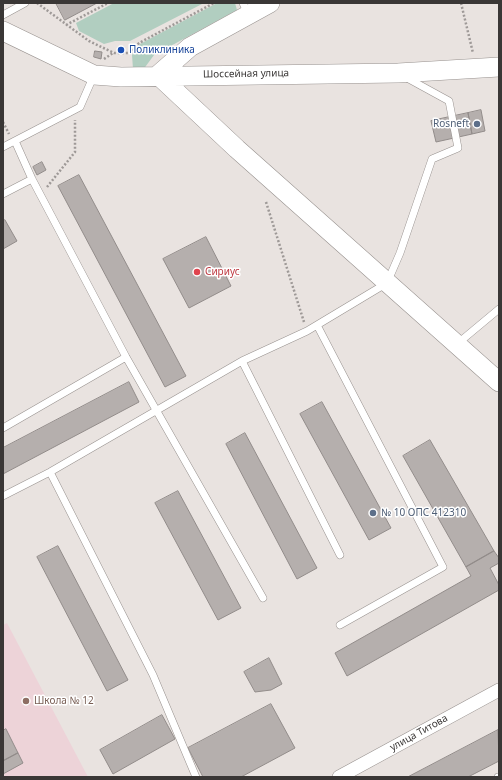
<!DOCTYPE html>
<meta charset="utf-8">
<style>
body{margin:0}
#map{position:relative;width:502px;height:780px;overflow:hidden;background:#e9e3e0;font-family:"Noto Sans",sans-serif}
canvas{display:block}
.frame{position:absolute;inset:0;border:4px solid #3a3736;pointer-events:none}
</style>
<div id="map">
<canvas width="502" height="780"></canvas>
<div class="frame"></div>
</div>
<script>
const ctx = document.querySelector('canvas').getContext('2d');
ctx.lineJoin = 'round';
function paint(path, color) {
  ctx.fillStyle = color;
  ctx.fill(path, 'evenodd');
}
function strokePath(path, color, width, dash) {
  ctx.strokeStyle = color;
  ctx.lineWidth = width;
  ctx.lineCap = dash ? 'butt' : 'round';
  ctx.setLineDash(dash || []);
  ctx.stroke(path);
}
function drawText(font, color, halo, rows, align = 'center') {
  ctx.font = font + ' "Noto Sans",sans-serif';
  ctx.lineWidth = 3;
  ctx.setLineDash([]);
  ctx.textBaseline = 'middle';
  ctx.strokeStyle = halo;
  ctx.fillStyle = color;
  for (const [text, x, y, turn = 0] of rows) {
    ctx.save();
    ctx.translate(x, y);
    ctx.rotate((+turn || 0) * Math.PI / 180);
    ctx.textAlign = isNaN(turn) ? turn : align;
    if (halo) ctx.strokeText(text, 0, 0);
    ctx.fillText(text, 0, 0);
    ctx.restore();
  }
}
paint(new Path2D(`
 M 7,623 L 88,777 L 3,777 L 3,625 Z`), '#edd3d8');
paint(new Path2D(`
 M 114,3 L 204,3 L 130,41 L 115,41 L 104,44 L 79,31 L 76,23 Z
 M 217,3 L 235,3 L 237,10 L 154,55 L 143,70 L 133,69 L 132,55 L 140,44 Z`), '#b1cec0');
const building = new Path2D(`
 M 56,3 L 97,3 L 65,20 Z
 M 95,51 L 102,52 L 101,59 L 94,57 Z
 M 481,110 L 485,131 L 472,134 L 468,113 Z
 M 468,113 L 472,134 L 436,142 L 431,121 Z
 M 42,162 L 46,170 L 37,175 L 33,167 Z
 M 79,175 L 186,376 L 165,387 L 58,186 Z
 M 5,220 L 17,241 L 3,249 L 3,221 Z
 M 206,237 L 231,286 L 189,308 L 163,259 Z
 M 129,382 L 139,402 L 3,474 L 3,448 Z
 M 322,402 L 391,528 L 369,540 L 300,414 Z
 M 245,433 L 317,568 L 297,579 L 226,444 Z
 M 430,440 L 494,551 L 466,567 L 403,456 Z
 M 178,491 L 241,608 L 218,620 L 155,503 Z
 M 58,546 L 128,680 L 107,691 L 37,557 Z
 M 494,551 L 499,558 L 499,563 L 490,568 L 499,585 L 499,590 L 347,676 L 335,653 L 471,576 L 466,567 Z
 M 269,658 L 282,684 L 271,690 L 255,692 L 244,672 Z
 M 271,704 L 295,748 L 241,777 L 203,777 L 188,748 Z
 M 162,715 L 175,739 L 113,774 L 100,750 Z
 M 6,729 L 18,753 L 3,761 L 3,731 Z
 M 498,730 L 499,761 L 468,777 L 408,777 Z
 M 18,753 L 23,763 L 3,774 L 3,761 Z`);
paint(building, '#b5afad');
strokePath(building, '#928c8a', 1);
const lane = new Path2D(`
 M 243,3 L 248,14
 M 3,15 L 25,3
 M 15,141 L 32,179 L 126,357 L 263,598
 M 3,147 L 80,107 L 94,75
 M 3,194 L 32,179
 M 317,325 L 443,567 L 340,625
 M 457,344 L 499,309
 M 242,361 L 340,555
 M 3,428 L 126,357
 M 50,472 L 153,675 L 196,777
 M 3,496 L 50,472 L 242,361 L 307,331 L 387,283 L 400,253 L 432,159 L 458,148 L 449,101 L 407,78
 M 498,777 L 499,777`);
const street = new Path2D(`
 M 339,777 L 499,690`);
const secondary = new Path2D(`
 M 270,3 L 190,47 L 158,75 L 237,149 L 499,382
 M 3,31 L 94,75 L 121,77 L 398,73 L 499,67`);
strokePath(lane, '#97918e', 8);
strokePath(street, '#97918e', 14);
strokePath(secondary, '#97918e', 20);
strokePath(new Path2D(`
 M 37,3 L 89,41 L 114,53 L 131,53 L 139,43 L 214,3
 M 461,3 L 473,53
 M 66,25 L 108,3
 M 104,59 L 113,53
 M 3,122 L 9,134
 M 47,187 L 75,152 L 75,120
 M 266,202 L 304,322`), '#9e9997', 2.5, [2, 2]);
strokePath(lane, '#fff', 7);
strokePath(street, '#fff', 13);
strokePath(secondary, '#fff', 19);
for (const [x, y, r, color] of [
 [121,50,4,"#1a4fb4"],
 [477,124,4,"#5c6f8a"],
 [197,272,4,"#e0444e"],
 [373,513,4,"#5c6f8a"],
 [26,701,4,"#8d6e63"]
]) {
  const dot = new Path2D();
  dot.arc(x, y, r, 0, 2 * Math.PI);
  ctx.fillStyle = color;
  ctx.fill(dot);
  strokePath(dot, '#fff', 1.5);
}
drawText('10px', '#164399', '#fff', [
 ["Поликлиника",129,50]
], 'left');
drawText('10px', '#3a3736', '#fff', [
 ["Шоссейная улица",246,74,-1],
 ["улица Титова",419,733,-29]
]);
drawText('10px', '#4e5e75', '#fff', [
 ["Rosneft",469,124],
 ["№ 10 ОПС 412310",381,513,"left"]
], 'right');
drawText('10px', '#be3a42', '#fff', [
 ["Сириус",205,272]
], 'left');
drawText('10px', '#785e54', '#fff', [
 ["Школа № 12",34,701]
], 'left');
</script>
